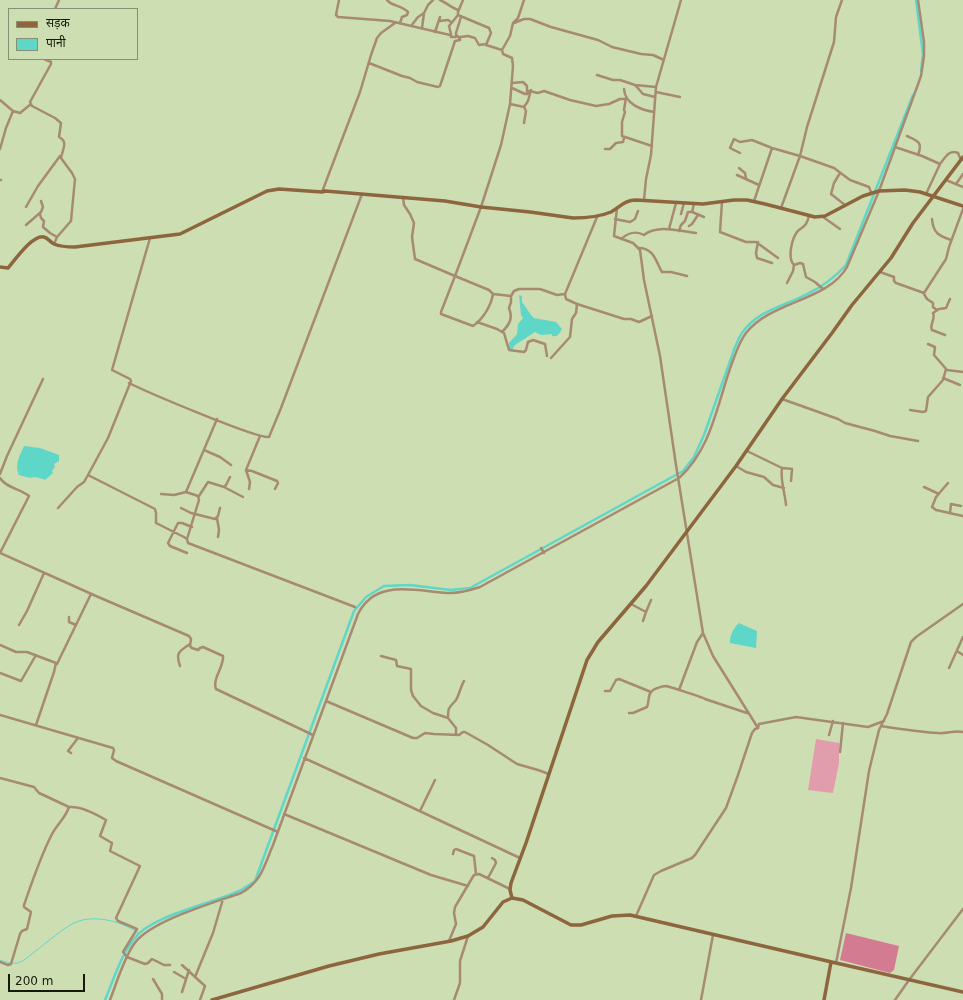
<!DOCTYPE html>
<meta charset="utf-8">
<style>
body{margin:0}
#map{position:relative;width:963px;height:1000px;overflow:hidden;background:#cedeb3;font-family:"DejaVu Sans","Noto Sans Devanagari",sans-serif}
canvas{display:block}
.legend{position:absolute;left:8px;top:8px;width:130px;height:52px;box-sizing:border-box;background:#cedeb3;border:1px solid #84906f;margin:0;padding:5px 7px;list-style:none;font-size:12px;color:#151a0a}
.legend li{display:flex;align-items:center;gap:8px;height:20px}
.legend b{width:20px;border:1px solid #84906f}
.scale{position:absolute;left:8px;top:974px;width:77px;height:18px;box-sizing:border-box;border:2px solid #151a0a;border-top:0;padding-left:5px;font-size:12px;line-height:14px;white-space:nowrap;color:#151a0a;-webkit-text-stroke:3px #cedeb3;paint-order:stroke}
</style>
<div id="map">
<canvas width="963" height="1000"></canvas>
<ul class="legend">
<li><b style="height:5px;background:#8d653e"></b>सड़क</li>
<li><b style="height:11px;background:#5ed7c8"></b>पानी</li>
</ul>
<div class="scale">200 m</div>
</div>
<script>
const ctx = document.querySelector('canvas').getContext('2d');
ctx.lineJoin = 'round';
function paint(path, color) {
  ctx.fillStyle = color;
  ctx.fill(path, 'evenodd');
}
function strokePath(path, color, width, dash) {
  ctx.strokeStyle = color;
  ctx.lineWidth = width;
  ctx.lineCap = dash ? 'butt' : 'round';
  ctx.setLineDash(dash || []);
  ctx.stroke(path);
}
paint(new Path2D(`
 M 816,739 L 839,743 L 839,763 L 833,793 L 808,790 Z`), '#e29dad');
paint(new Path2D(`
 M 846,933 L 899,946 L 894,970 L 890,973 L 840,960 Z`), '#d27b91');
paint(new Path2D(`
 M 519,295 L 522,296 L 522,302 L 531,315 L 534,318 L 556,322 L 562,329 C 559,334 558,337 552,336 L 552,334 L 541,335 L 535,332 L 515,345 L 512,350 L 509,349 L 509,343 L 517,334 L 518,324 L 523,318 L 521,315 Z
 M 24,446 L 40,448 L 59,455 L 59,461 L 54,464 L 55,467 L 52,471 L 53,473 L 45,480 C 41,478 34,476 30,478 L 19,475 C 14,465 20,455 24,446 Z
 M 739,623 L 757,631 L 756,648 L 730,643 C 729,637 734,627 739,623 Z`), '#5ed7c8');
strokePath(new Path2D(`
 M 0,960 C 5,962 12,964 18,963 C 24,961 29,956 33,953 C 47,943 64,926 79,921 C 98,915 123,922 138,933`), '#5ed7c8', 1);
strokePath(new Path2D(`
 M 916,0 L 923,54 L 921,71
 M 105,1000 C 114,979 120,957 134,939 C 151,915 212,904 239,891 C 245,888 250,884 255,881 L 354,611 L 366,597 L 384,586 L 410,585 L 451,590 L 470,588 L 683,471 L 694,457 L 704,435 L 735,347 C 737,343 739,337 742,333 C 758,310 785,306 809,293 C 824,286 835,277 846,265 L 913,95`), '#5ed7c8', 2.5);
strokePath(new Path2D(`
 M 339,0 L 336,15 L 338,17 L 390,21 L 450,35 L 451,34 L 451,37 L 456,37
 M 387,0 C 391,6 402,5 408,12 L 407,15 L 402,17 L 400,23
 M 440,0 C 447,3 452,8 458,10
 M 463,0 L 458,12 L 458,15 L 489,28 L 491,33 L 486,45 L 502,50
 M 524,0 L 518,18 L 513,23 L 510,36 L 502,50 L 503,54 L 512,58 L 513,66 L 510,104 L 501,145 L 481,207 L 455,276 L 489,290 L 493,294 L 511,296 L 514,291 L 519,289 L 540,289 L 557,295 L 565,294
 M 55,9 L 59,0
 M 461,17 L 456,33 L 456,37 L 456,36 L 458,36 L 460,40 L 460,37 L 468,36 L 475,38 L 479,45 L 486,44
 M 439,21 L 448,20 L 451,22
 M 514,23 L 524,19 L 530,19 L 551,27 L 598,40 L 612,47 L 641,54 L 653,55 L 664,60
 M 411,26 L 418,17 L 424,13 L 428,5 L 433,0
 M 422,28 L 424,13
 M 435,32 L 440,17
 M 451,34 L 449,26 L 458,15
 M 44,59 L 51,62 L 51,64 L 30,102 L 32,106 L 55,118 L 61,123 L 59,137 C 69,142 62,150 61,158 L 72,173 L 75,179 L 71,221 L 57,237 L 54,244
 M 369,63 L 402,76 L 410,78 L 417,82 L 438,87 L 440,86 L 455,41 L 460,40
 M 597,75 L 613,80 L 620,80 L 635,85 L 656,87
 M 512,83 L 523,82 L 527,86 L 527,93
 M 635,85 L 643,94 L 655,97
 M 512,88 L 525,94 L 527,94 L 529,91 L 538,93 L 544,91 L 570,100 L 596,106 L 609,104 L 620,99 L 626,99
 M 624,89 C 625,104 641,110 654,112
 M 656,92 L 680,97
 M 626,98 L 624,110 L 625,112 L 622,122 L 622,136 L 652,146
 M 0,100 L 13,111 L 20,113 L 31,104
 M 510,104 L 524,107 L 528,101 L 531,90
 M 524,107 L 526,111 L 524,123
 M 907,136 C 918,141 923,142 918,155
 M 895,147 L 922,156 L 940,164 L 926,194
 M 772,148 L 800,156 L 834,168 L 850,180 L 869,187 L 871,192
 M 0,149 L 6,128 L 13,111
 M 605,149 L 610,149 L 616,143 L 623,142 L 624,138
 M 740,153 L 730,148 L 734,139 L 740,142 L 752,140 L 772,148 L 754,201
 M 940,164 C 945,158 949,149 958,153 L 961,160
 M 739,168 L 745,173 L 746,178
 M 840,173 L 834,183 L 831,194 L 845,205
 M 737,175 L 759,185
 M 0,180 L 1,180
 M 946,180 L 963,187
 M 956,184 L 963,174
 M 322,192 L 360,92 L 371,55 L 377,38 L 381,33 L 395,23
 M 403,197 L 404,205 L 410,214 L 414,223 L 412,237 L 415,259 L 455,276 L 441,312 L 441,314 L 473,326 C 483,319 491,306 493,294
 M 644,200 L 646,179 L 651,155 L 656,87 L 681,0
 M 722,202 L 720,232 L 746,242 L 756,242 L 778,258
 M 26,207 L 38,186 L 60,156
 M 617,208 L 614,236 L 633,243 L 640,250 L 644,280 L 660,356 L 676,465 L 703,633 L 713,656 L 758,728
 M 781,208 L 800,156 L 807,127 L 834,42 L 836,17 L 842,0
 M 692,212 L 694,204
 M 40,214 L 41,218 L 44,221 L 43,227 L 50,233 L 57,237
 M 681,214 L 684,203
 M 809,216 C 808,219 807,223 805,225 C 803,228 799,229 797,232 C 792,239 787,258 794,265 L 800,263 L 803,264 L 806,277 L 815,282 L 823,289
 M 597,217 L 565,294 L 566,299 L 577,304 L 624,319 L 631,319 L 639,322 L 652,316
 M 823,217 L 840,229
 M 615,219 L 630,222 L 635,219 L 638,211
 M 932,219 C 933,233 939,236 951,240
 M 26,225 L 41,212 L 43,207 L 41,201
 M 689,226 L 692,224 L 698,215
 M 669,229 L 676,203
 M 679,231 L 681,225 L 685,221 L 688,212 L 692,212 L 704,217
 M 150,238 L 112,370 L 130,379 L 131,381 L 108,438 L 88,475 L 155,509 L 156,513 L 156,523 L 184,537 L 187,539 L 188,543 L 355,607
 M 621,239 C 628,233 635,230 644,235 C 657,224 680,231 696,233
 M 758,242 L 756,253 L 757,258 L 772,263
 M 639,248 C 654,248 656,262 662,272 L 671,272 L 687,276
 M 880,272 L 894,277 L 894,281 L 896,283 L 924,293 L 946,259 L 949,247 L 963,209
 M 787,283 L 793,271 L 794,265
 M 924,294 L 927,299 L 933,303 L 933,307 L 937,310
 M 477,322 L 497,329 L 504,333 L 509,350 L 524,352 L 526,350 L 528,342 L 533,340 L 545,344 L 547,356
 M 502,332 C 510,324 513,318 509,308 L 511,302 L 511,296
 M 945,335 L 932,330 C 929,325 936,319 933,313 L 939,309 L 946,308 L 950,299
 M 928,344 L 935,347 L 934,355 L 947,370 L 963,372
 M 551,358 L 570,337 L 572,319 L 576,313 L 577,304
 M 943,378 L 960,385
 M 129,383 C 147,392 257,439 269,437 L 281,408 L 362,194
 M 782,399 L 838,419 L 845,423 L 875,431 L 890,436 L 918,441
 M 910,410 L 923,412 L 926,411 L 928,397 L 943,380 L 946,369
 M 204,450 L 220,457 L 231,465
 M 747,451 L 782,468 C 780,480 785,493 786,505
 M 736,466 L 746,472 L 764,477 L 773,485 L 784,488
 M 783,468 L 792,469 L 791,481
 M 246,470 L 252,471 L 277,481 L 278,483 L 275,489
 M 0,474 L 7,456 L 43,379
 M 0,478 C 6,488 21,489 29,496 L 0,553 L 96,596 L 189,636 L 191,639 L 190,646 L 192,648 L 198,650 L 200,648 L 203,647 L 223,656 C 224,667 212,679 216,689 L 313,735
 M 948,483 L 936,497 L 932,507 L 936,510 L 963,516
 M 224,487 L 243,497
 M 924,487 L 939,494
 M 249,489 L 250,482 L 246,470 L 260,436
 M 186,492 L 217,419
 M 161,494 L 174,495 L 186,492 L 198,496 L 199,500 L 187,539
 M 199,496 L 208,482 L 224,487 L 226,485 L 230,477
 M 58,508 L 77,487 L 84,482 L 88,475
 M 181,508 L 191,513 L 215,519 L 218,516 L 220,508
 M 950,513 L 951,504 L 961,506
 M 217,518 L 219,530 L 218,537
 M 541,548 L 544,553
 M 187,553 L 170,546 L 168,543 L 178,523 L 182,523 L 192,527
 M 631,604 L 646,612 L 651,600
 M 69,617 L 69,622 L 76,625
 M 643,621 L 646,612
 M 19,625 L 27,611 L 44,573
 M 0,645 L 16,652 L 27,652 L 56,663 L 54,672 L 36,725
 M 957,651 L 963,655
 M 381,656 L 396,660 L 397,666 L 411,669 L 411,690 L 413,696 L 421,706 L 433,713 L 448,718 L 456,728 L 456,735
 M 57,664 L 91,594
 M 180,666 C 175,652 180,651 190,644
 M 949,668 L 963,637
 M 0,673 L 21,681 L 36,655
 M 679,690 L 697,642 L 703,633
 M 605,691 L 610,691 L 616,680 L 619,679 L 651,692
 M 326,701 L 413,738 L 417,738 L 425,733 L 434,734 L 459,735 L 463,732 L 465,732 L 488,745 L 517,764 L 538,770 L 549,774
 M 629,713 L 633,713 L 647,707 C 649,703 648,695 651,692 C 653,689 662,686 666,686 C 670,687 702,697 705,699 L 747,713
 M 0,715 L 113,748 L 114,750 L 112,758 L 116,761 L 278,832
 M 448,718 C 448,707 449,708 456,700 C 459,695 461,686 464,681
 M 881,726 C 900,729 919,732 938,733 C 947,734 954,730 963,732
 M 829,735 L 833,721
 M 840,752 L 843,723
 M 71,753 L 68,751 L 78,738
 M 304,758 L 396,800 L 520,858
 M 0,778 L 34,787 L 39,793 L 69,807 C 65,819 56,825 51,836 C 40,858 32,882 24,905 L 24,907 L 31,912 L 27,929 L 22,931 L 20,934 L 11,964 L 8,965 L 0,962
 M 69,807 C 80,806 96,814 106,820 L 100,836 L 112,843 L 110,851 L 140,866 L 116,918 L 118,921 L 137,929 L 123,952 L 127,957 L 145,964 L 148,963 L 152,959 L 164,965 L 170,965
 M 420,811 L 435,780
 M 284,814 L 431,875 L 468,886
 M 453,854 L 454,850 L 456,849 L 474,856 L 476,874
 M 488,878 L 496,863 L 495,860 L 492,858
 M 636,916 L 654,875 L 661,871 L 692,858 L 695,855 L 726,808 L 738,775 L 752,733 L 755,729 L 758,728 L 759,724 L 796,717 L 868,727 L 884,721
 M 449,941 L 456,924 L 454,913 L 455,907 L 474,875 L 479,874 L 510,889
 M 836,963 L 851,888 L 869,771 L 879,730 L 887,714 L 911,642 L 916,637 L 963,604
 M 182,965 L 205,986 L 200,1000
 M 174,972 L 186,979
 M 195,977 L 213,933 L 223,899
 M 153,979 L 162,994 L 162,1000
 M 182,992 L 189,970
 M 110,1000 C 117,982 123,960 134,944 C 150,921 213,903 241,893 C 262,881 264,866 273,845 L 358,614 C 376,577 418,592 450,593 C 460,593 471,590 480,587 L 679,478 C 712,448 717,404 732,363 C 736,353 739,342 746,333 C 771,301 828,301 847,267 L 879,191 L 921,76 L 924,56 L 924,42 L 918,0
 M 454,1000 L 460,983 L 460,961 L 468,936
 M 701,1000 L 713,935
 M 895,1000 L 909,980 L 963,909`), '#a68a71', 2.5);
strokePath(new Path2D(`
 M 0,267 L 8,268 C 15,260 33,234 44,237 C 48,238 50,242 54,244 C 61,247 68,247 75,247 L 180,234 L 267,191 L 279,189 L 322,192 L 325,191 L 445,201 L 481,207 L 530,212 L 573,218 C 586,218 599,217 611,212 C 620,207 625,200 636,200 L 703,204 L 734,200 L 747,200 L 765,204 L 815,217 L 825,216 L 863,196 L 879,191 L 905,190 L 920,192 L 963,206
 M 512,898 L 510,890 L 511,883 L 526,843 L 587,660 L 598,642 L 646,586 L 736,466 L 782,399 L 832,333 L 852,305 L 891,258 L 913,223 L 963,157
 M 212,1000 L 329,966 L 379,954 L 451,941 L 468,936 L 483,927 L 503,902 L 512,898 L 523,900 L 571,925 L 581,925 L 612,916 L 630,915 L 836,963 L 963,992
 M 824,1000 L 831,962`), '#8d653e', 3.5);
</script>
